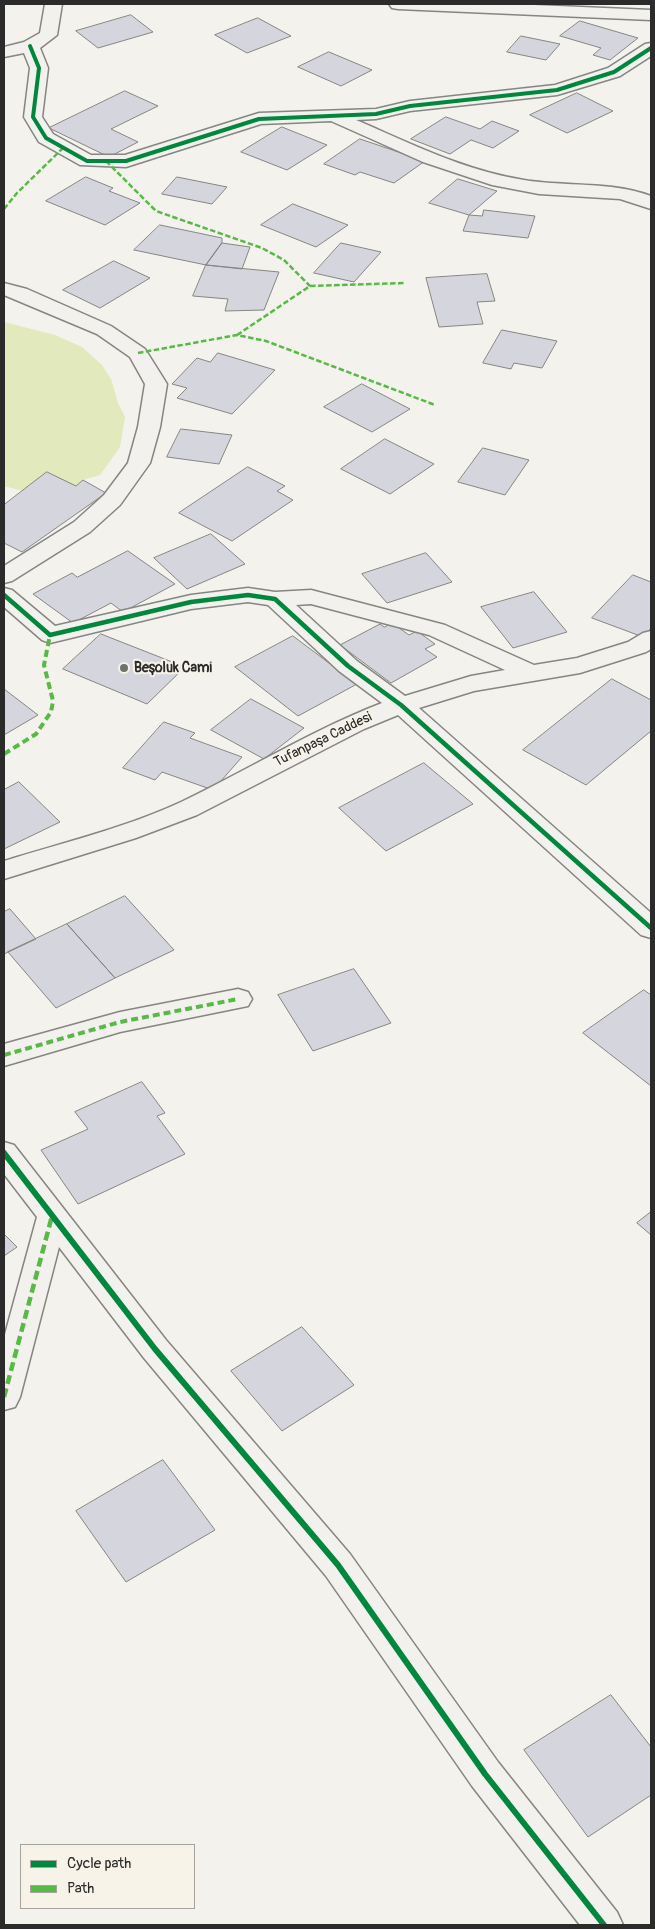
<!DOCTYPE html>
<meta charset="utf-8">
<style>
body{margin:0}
#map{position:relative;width:655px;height:1929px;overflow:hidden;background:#f4f2ec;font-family:Pangolin,sans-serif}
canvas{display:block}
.frame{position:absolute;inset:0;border:5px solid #2b2b2b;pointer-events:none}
.legend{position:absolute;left:20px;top:1844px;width:175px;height:65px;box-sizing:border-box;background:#f7f3e8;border:1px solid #a5a39c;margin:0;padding:6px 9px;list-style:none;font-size:15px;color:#2b2b2b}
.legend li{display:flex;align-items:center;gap:10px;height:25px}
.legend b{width:25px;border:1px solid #a5a39c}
</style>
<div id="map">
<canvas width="655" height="1929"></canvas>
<div class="frame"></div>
<ul class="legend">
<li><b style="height:6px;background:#00873e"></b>Cycle path</li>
<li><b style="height:6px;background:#58b947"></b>Path</li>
</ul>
</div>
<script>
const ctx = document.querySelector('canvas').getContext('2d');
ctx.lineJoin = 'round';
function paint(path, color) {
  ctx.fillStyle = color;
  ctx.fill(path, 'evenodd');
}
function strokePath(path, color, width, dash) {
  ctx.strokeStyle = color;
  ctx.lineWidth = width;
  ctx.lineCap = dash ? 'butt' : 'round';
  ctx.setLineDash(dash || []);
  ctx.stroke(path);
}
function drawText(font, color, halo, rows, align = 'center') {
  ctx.font = font + ' Pangolin,sans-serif';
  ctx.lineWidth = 4;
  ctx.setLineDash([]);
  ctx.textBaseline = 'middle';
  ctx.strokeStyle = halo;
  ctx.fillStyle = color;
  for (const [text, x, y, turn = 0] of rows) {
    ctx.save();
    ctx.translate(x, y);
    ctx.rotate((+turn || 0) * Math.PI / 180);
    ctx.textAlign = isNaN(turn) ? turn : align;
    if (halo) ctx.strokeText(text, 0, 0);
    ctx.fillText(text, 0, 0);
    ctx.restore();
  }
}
paint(new Path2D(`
 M 4,322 L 55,335 L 82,347 L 102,365 L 111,379 L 118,403 L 125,417 L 120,447 L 100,475 L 83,480 L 76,486 L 23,491 L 4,486 Z`), '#e1e9bd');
const building = new Path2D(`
 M 131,15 L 153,32 L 98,48 L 76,31 Z
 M 258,18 L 291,36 L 247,53 L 215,35 Z
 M 580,21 L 638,38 L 610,60 L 593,55 L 601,48 L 560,36 Z
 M 521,36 L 560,44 L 546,60 L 507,52 Z
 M 329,52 L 372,70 L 341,86 L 298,67 Z
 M 125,91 L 158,106 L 111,129 L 138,142 L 109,157 L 49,128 Z
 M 577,93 L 613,111 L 567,133 L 530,115 Z
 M 446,117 L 480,129 L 492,121 L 519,131 L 493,148 L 471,140 L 450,154 L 411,139 Z
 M 282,127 L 327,145 L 287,170 L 241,152 Z
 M 360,139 L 425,161 L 394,183 L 360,172 L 355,175 L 324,164 Z
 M 86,177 L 113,188 L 109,191 L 140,203 L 105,225 L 46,201 Z
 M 177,177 L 227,187 L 212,204 L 162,194 Z
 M 458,179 L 497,191 L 469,215 L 429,203 Z
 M 293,204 L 348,225 L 316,247 L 261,225 Z
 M 484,210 L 535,216 L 528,238 L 463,231 L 469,215 L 482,216 Z
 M 160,225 L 222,238 L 222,243 L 206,265 L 134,250 Z
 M 222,243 L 250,247 L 242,269 L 206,265 Z
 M 341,243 L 381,252 L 354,282 L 314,273 Z
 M 114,261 L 150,278 L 100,308 L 63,290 Z
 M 206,265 L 279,272 L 264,310 L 225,311 L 228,299 L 193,296 Z
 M 487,274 L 495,301 L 477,302 L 483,324 L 439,327 L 426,278 Z
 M 502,330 L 557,341 L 542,368 L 514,363 L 511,369 L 483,363 Z
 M 218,353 L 275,370 L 232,414 L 177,398 L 187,388 L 172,384 L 197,358 L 210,362 Z
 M 362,384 L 410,409 L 372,432 L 324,407 Z
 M 181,429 L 232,435 L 219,464 L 167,457 Z
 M 385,439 L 434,464 L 390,494 L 341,469 Z
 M 483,448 L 529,460 L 505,495 L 458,482 Z
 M 248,467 L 285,486 L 277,491 L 293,500 L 232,541 L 179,513 Z
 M 47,472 L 76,486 L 83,480 L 106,493 L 22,552 L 4,543 L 4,505 Z
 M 211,534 L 245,564 L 187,589 L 154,558 Z
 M 128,551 L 175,584 L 123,612 L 111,603 L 73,623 L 33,594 L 72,573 L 77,577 Z
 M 426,553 L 452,582 L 387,603 L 362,574 Z
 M 633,575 L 651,582 L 651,628 L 643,637 L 592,618 Z
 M 534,592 L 567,632 L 513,648 L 481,607 Z
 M 392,623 L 409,635 L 417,631 L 435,644 L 425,649 L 437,657 L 391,683 L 340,645 L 380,624 L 384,627 Z
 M 101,634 L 185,667 L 147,704 L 63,669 Z
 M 293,636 L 357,684 L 298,716 L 235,667 Z
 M 612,679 L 651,700 L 651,731 L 586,785 L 523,750 Z
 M 4,689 L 38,715 L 4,735 Z
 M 251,699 L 304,728 L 264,759 L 211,730 Z
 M 164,722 L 195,733 L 190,738 L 242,757 L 213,790 L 162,772 L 155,780 L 123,768 Z
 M 424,763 L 473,804 L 386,851 L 339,808 Z
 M 19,782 L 60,822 L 4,849 L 4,790 Z
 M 125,896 L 174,950 L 115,978 L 67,924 Z
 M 10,909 L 36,939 L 4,954 L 4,912 Z
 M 67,924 L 115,978 L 56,1008 L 8,952 Z
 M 354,969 L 391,1023 L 313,1051 L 278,995 Z
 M 644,990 L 651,995 L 651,1086 L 583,1033 Z
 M 142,1082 L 165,1113 L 157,1116 L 185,1154 L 78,1204 L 41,1150 L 88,1129 L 75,1112 Z
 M 651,1212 L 651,1235 L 637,1223 Z
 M 4,1234 L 17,1247 L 4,1256 Z
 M 302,1327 L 354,1385 L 282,1431 L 231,1371 Z
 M 163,1460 L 215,1530 L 126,1582 L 76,1511 Z
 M 611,1695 L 651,1747 L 651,1795 L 588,1837 L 524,1750 Z`);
paint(building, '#d5d6dd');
strokePath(building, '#858582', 1);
const street = new Path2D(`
 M 45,4 L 62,4 L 57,35 L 40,48 L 48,68 L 42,117 L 53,134 L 91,155 L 125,155 L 259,113 L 376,109 L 410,101 L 555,85 L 608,68 L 645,44 L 651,43 L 651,56 L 620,76 L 557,95 L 410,111 L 376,119 L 356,120 C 410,143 465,171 524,180 C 566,187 610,181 651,196 L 651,209 L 620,199 L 539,194 L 492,185 L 423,162 L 331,121 L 261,124 L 126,167 L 80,165 L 39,142 L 24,117 L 30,68 L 24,53 L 4,57 L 4,47 L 24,42 L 40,33 Z
 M 389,4 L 511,4 L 651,10 L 651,20 L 398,9 L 392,8 Z
 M 4,283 L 27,289 L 111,326 L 145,349 L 167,384 L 160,427 L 150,463 L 120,505 L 90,532 L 12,581 L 4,583 L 4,566 L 74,522 L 104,495 L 128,463 L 138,427 L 145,384 L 130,357 L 97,334 L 4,295 Z
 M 4,588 L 12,590 L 55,626 L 191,595 L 248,588 L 275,592 L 311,590 L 445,625 L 534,665 L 577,658 L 628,642 L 643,633 L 651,631 L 651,649 L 646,652 L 580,673 L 474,691 L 419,708 L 651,913 L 651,938 L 641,935 L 398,715 L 364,729 L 197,815 L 136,838 L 4,879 L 4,861 C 62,843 125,828 181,802 C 248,770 312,730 382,703 L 339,671 L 268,605 L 248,602 L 191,609 L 50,643 L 42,640 L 4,607 ZM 311,604 L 429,635 L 505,670 L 471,676 L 405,696 L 357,661 L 296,605 Z
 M 238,989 L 248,992 L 252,999 L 248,1006 L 120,1032 L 4,1066 L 4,1044 L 120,1012 Z
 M 4,1142 L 14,1145 L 166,1340 L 350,1554 L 498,1762 L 617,1912 L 623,1925 L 580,1925 L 472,1786 L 326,1576 L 144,1358 L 59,1247 L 20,1397 L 15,1407 L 4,1410 L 4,1338 L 37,1217 L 4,1174 Z`);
strokePath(street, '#858582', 3);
paint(street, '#f2f1ed');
strokePath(new Path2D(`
 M 106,161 L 156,211 L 262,248 L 284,260 L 310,286
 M 4,209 L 17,193 L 63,148
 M 237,335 L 310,286 L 404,283
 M 138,353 L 237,335 L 266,341 L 435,405`), '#58b947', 2.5, [5.5, 2.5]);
strokePath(new Path2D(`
 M 4,754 L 36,734 L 51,712 L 53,701 L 44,665 L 50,635
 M 4,1055 L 120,1022 L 238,999`), '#58b947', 4, [7, 4]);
strokePath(new Path2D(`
 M 4,1397 L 52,1216`), '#58b947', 4.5, [9, 4.5]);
strokePath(new Path2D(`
 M 30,46 L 39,68 L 33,117 L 46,138 L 87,161 L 126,161 L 259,119 L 376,114 L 410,106 L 557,90 L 614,72 L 651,48`), '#00873e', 4);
strokePath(new Path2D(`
 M 4,595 L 50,635 L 191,602 L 248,595 L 275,599 L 348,666 L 401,705 L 651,928`), '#00873e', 4.5);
strokePath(new Path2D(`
 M 4,1153 L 155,1349 L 338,1565 L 485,1774 L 604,1925`), '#00873e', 6);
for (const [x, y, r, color] of [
 [124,668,5,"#71716f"]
]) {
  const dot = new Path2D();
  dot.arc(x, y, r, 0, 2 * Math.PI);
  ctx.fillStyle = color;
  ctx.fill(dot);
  strokePath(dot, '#f7f3e8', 2);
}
drawText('bold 14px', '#2b2b2b', '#f7f3e8', [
 ["Beşoluk Cami",134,668]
], 'left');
drawText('14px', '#2b2b2b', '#f7f3e8', [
 ["Tufanpaşa Caddesi",323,740,-26]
]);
</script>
